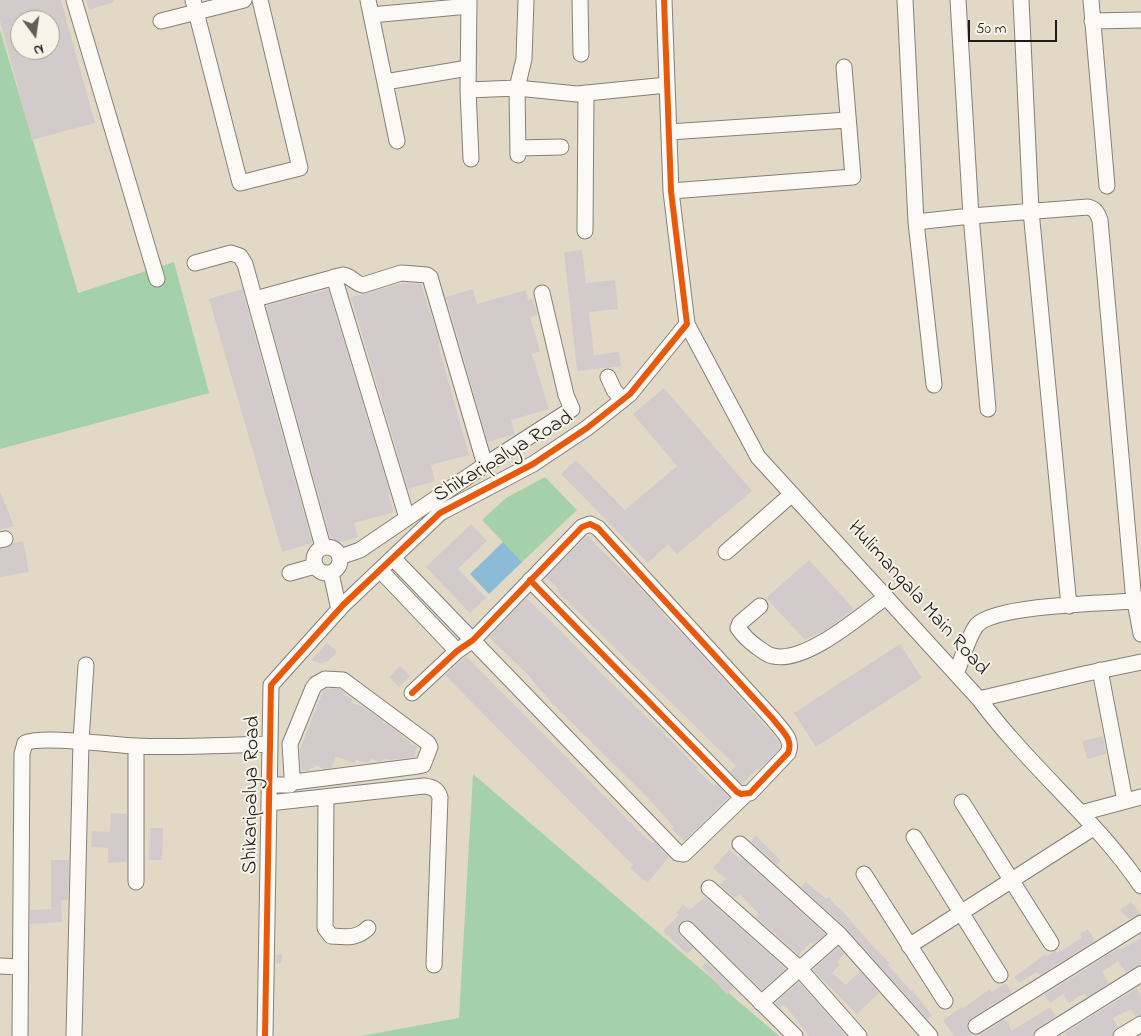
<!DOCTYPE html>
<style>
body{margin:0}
#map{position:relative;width:1141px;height:1036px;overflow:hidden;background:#e1d9c6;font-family:"Indie Flower",sans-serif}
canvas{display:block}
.north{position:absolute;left:10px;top:10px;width:50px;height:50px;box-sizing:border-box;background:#f7f3e8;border:1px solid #9f9d96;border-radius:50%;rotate:166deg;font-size:14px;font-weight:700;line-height:20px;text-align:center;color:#1c1c1c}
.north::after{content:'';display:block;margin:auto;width:18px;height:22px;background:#615e58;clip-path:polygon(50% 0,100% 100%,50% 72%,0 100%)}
.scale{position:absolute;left:968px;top:20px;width:89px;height:22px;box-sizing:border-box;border:2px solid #1c1c1c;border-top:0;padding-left:6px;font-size:15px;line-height:18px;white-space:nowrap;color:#1c1c1c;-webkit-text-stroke:4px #f7f3e8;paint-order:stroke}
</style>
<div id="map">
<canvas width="1141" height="1036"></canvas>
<div class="north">N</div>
<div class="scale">50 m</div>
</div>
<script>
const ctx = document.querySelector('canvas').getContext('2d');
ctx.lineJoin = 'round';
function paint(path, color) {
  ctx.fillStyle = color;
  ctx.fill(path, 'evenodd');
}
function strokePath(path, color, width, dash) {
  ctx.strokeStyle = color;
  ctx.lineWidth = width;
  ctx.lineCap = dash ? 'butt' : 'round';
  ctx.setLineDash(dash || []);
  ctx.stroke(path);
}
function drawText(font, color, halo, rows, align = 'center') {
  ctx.font = font + ' "Indie Flower",sans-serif';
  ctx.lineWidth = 4;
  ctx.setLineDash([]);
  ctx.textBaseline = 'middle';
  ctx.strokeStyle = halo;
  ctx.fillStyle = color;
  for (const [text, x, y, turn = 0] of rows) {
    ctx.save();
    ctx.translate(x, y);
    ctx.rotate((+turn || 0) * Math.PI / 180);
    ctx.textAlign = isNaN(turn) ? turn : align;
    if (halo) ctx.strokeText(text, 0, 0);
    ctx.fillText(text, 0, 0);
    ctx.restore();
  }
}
paint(new Path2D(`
 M 0,30 L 78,293 L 174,262 L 209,393 L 0,449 Z
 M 545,477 L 577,510 L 522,562 L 482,520 L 506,498 Z
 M 473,774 L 779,1036 L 361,1036 L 459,1018 Z`), '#a4d1a9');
paint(new Path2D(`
 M 503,542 L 522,562 L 489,594 L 470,574 Z`), '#8bbbd7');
paint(new Path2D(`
 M 0,0 L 61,0 L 95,123 L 32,140 L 0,21 ZM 20,20 L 50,20 L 50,50 L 20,50 Z
 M 86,0 L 114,0 L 114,2 L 89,10 Z
 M 582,250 L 586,283 L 615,280 L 618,309 L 589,312 L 594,355 L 619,352 L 621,366 L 577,371 L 564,252 Z
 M 403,283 L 421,284 L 440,343 L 438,344 L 469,455 L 431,465 L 435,481 L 408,489 L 351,297 Z
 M 242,289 L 312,543 L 282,552 L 209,299 Z
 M 328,289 L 390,494 L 388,494 L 394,512 L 354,523 L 358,537 L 332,544 L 266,306 Z
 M 473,289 L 477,304 L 526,290 L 528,300 L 533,299 L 537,315 L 530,317 L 540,351 L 532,354 L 549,409 L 511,420 L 515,434 L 488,442 L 446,297 Z
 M 664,388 L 752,491 L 677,554 L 668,544 L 648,563 L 561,474 L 576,460 L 625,510 L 677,466 L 633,414 Z
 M 0,492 L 14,526 L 0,530 Z
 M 471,524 L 487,541 L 458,569 L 486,598 L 470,613 L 426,567 Z
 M 587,536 L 645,593 L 664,614 L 663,615 L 689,641 L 778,740 L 780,748 L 759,770 L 758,768 L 742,784 L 730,772 L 736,766 L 556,590 L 558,588 L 546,577 Z
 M 23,541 L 29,572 L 0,577 L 0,549 L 7,548 L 13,543 Z
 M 809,560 L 854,609 L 827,629 L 805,640 L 766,598 Z
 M 526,598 L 563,633 L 603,675 L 658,728 L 698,768 L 696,769 L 714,786 L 716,784 L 729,797 L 684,841 L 672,829 L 674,827 L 646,796 L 553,704 L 528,675 L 489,637 Z
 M 327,643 L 337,652 L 327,662 L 325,661 L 322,664 L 311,660 Z
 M 900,644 L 922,678 L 816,747 L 794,713 Z
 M 466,656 L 637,829 L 652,843 L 654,841 L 669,857 L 647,883 L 630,868 L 633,865 L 445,675 Z
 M 400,666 L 410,676 L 399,687 L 389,677 Z
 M 326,689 L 340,689 L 345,693 L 344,695 L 353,699 L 351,703 L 364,707 L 383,721 L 382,723 L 387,724 L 410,742 L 410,744 L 417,746 L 414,757 L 389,760 L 385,759 L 379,762 L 372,759 L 367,763 L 356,760 L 355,763 L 336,757 L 331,768 L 324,769 L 315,765 L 313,769 L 310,768 L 308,771 L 301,770 L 300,749 L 323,691 Z
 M 1103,736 L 1106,754 L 1087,759 L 1082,741 Z
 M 111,813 L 127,814 L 127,862 L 108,863 L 108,848 L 91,847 L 92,831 L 110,832 Z
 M 150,828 L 163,828 L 162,860 L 149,860 Z
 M 756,836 L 781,861 L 777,865 L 751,841 Z
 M 729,850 L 742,861 L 744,860 L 825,934 L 813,944 L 811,942 L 799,955 L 756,917 L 759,914 L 740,894 L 735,898 L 720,885 L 726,879 L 713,868 Z
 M 51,860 L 69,860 L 68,900 L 61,900 L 62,922 L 30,924 L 30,910 L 51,909 Z
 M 806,882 L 826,899 L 829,897 L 839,909 L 840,908 L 875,949 L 890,963 L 888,965 L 911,991 L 912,990 L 932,1015 L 927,1019 L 846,928 L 801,887 Z
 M 705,897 L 786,969 L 762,990 L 693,922 L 689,920 L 684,920 L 678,927 L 680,935 L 693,948 L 687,954 L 663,931 L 679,915 L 676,913 L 683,904 L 690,910 Z
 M 1131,902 L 1140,914 L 1129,919 L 1120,910 Z
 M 1088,929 L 1095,941 L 1040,975 L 1037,972 L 1019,983 L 1014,977 L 1046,954 L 1047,956 L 1055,951 L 1057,953 L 1082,938 L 1080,934 Z
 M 1141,934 L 1141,965 L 1126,972 L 1118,961 L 1102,972 L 1109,983 L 1087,997 L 1084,993 L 1069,1003 L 1063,994 L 1050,1003 L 1044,995 L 1119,948 L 1120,950 L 1141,938 L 1139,935 Z
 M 838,947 L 844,954 L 837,962 L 840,964 L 832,973 L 846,985 L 860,971 L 879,993 L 857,1014 L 813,970 Z
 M 282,954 L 282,963 L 276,964 L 276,955 Z
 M 706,962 L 734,988 L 727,995 L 702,967 Z
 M 799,982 L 846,1036 L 809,1036 L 784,1004 L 780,1008 L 775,1003 Z
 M 1006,983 L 1012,993 L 971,1018 L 967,1026 L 971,1034 L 976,1035 L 981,1034 L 1005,1019 L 1005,1021 L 1008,1021 L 1011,1031 L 1050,1007 L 1056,1016 L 1037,1028 L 1032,1036 L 954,1036 L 943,1020 L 962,1007 L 963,1008 L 990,989 L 992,992 Z
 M 1137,988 L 1141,996 L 1141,1015 L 1135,1016 L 1131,1009 L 1113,1018 L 1118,1027 L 1113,1031 L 1112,1036 L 1067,1036 L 1065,1033 Z`), '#d3cbcb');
const minor = new Path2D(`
 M 74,0 L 157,279
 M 193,0 L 240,183 L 300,168 L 260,0
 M 368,0 L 397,141
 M 469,0 L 468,90 L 471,159
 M 580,0 L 581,54
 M 905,0 L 916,222 L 971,216 L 1088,207 C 1096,209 1097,213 1100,220 L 1133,591 L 1141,634
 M 958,0 L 971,216 L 988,409
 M 1021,0 L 1031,211 L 1069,606
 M 1091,0 L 1107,186
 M 371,15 L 469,6
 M 161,21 L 244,0
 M 1092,21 L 1141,20
 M 385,82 L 468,68
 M 468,90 L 517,88 L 524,59 L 526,0
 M 669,132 L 848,120
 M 518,148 L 561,147
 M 518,155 L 517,88 L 577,94 L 667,85
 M 671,191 L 853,177 L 844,67
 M 916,222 L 934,385
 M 585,231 L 586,93
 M 195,263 L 231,253 L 240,256 L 245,264 L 323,547
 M 334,277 L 407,518
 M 255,299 L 343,275 C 351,276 356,284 363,285 L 401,273 L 427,275 L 430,277 L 485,465
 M 687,324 L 758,457 L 979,699 C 989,712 999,725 1010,737 C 1053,787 1104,831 1141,886
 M 608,377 L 614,390 L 622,400
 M 0,540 L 5,539
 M314 560a13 13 0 1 1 26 0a13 13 0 1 1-26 0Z
 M 726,552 L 792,494
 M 340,557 L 360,550 L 485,465 L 572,409 L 566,395 L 542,293
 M 393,558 L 678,853 L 684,854 L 745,795
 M 380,570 L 457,651
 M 290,573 L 315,566
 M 331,573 L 339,610
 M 760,606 L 740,623 L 738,628 C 743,635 750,642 757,647 C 762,650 767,655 773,656 C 805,664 860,616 886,597
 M 1100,670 L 1125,801
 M 956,674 C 961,662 969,634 977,625 C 996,605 1104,603 1135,601
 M 412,693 L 457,651 L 473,640 L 582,527 L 590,524 L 598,528 L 773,719 C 781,730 794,739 788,753 L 750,793 L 741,794 L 737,792 L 530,580
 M 979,699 L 1084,674 L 1141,662
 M 269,785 L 290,785 L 294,782 L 418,766 L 423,765 L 430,747 L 428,743 L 343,680 L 325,679 L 316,684 L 313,688 L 290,744 L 292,776 L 294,782
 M 326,797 L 325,928 L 331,936 C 346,937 357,939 368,928
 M 962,802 L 1051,943
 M 269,803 L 424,786 C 433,787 437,789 440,797 L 434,965
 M 1081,813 L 1141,797
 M 914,837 L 1000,975
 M 740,844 L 839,934 L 930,1036
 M 864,874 L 945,1001
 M 136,882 L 136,746
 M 709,888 L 799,968 L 859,1036
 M 687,929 L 795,1036
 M 909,946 L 1093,828
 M 0,966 L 20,967
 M 761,1003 L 839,934
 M 976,1026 L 1141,923
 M 20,1036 L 22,754 L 25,743 C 41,735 113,745 135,746 C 180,748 225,745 270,744
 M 74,1036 L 81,741 L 86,665
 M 265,1036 L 271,685 L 343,605 L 440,513 L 533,464 L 587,428 L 630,394 L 687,324 L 671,191 L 664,0
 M 1042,1036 L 1141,974
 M 1121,1036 L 1141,1024`);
strokePath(minor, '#858077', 17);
strokePath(minor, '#faf9f6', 15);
strokePath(new Path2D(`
 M 412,693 L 457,651 L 473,640 L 582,527 L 590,524 L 598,528 L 773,719 C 781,730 794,739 788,753 L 750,793 L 741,794 L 737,792 L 530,580
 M 265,1036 L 271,685 L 343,605 L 440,513 L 533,464 L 587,428 L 630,394 L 687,324 L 671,191 L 664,0`), '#e8590c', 6);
drawText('21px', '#1c1c1c', '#f7f3e8', [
 ["Shikaripalya Road",504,458,-31],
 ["Hulimangala Main Road",917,599,48],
 ["Shikaripalya Road",253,795,-89]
]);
</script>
